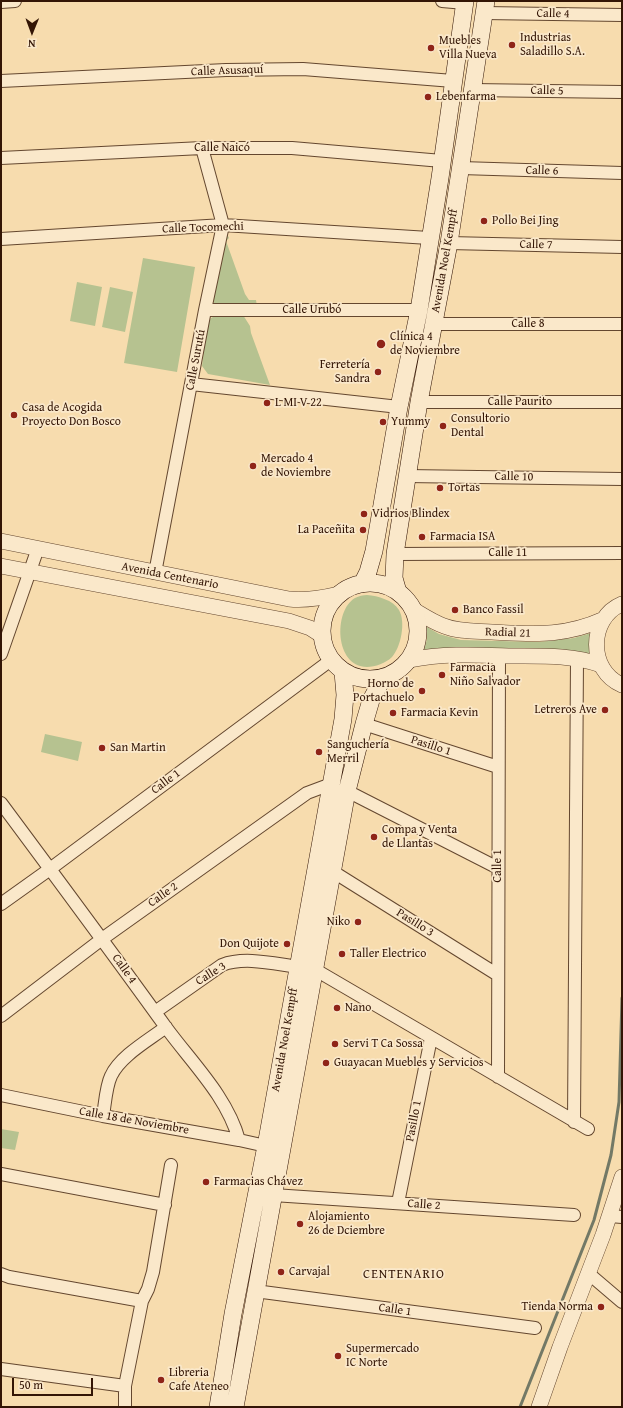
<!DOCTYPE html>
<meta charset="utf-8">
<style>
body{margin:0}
#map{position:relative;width:623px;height:1408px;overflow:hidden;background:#f7dcae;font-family:"Gentium Book Plus",serif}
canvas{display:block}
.frame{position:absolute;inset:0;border:2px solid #331505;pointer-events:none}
.north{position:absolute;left:12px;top:12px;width:40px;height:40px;-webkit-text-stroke:3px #fae8ca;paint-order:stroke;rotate:181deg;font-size:11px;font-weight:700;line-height:16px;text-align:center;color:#331505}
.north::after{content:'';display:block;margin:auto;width:14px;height:18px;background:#331505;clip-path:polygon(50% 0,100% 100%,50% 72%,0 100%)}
.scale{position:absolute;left:12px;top:1378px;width:81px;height:18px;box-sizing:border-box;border:2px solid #331505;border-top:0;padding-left:5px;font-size:12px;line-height:14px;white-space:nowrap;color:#331505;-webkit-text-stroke:3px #fae8ca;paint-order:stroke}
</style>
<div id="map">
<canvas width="623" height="1408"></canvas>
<div class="frame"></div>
<div class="north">N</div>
<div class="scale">50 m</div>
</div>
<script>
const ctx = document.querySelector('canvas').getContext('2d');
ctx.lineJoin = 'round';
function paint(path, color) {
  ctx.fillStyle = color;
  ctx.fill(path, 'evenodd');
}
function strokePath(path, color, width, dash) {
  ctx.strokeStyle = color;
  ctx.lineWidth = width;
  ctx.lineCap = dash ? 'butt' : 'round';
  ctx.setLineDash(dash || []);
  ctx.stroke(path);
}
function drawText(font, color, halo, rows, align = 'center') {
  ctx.font = font + ' "Gentium Book Plus",serif';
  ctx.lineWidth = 3.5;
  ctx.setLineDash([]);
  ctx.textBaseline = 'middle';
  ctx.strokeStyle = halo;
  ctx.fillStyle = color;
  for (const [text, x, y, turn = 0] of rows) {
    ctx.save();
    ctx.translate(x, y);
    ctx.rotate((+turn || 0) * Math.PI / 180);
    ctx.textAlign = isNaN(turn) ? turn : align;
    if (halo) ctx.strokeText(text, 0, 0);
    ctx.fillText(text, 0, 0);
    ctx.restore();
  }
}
paint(new Path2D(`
 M 227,234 L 229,238 L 226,241 L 245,294 L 249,300 L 256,300 L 257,306 L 217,305 L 214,303 L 211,294 L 220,244 Z
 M 143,258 L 195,267 L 177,372 L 124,363 Z
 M 77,282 L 102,287 L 95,326 L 70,321 Z
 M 110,287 L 133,292 L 125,332 L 102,327 Z
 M 219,314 L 243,315 L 250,326 L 251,333 L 270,385 L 208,374 L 202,366 L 207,325 L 211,318 Z
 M 367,595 C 378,596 393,600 399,610 C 406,622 401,647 392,657 C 386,663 375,667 367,667 C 335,667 333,611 355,598 C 359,596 363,595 367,595 Z
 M 427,627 L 439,634 L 461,640 L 539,642 L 574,638 L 591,633 L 592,657 L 424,650 L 427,639 Z
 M 45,734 L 82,742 L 78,761 L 41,752 Z
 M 1,1129 L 19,1132 L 15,1150 L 1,1148 Z`), '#b6c290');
strokePath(new Path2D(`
 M 520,1407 L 594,1220 L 611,1155 L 619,1102 L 622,998`), '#737966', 3);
const minor = new Path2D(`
 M 442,1 L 465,3
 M 1,2 L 15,1
 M 484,13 L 622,15
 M 1,81 L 226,70 L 303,69 L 453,81
 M 472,90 L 622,92
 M 1,158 L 202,148 L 292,148 L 442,161
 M 461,168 L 622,173
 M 1,239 L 223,225 L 429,238
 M 449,243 L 622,247
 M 205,310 L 419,310
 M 435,324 L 622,324
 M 191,384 L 399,407
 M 419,402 L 622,402
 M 406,476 L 622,479
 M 395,554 L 622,553
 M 155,573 L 205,310 L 223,225 L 202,148
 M 1,654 L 38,548
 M 364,724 L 498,767
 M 347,791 L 498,868
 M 1,803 C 56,877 111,951 165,1026 C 191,1062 227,1096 239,1140
 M 332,871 L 498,975
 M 1,904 L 50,869 L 331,660
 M 314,969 L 588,1129
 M 155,1012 L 222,965 C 245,956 275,964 299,967
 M 1,1016 L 102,939 L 307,793 L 331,784
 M 498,1077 L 499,655
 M 1,1095 L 103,1116 L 239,1140 L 266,1146
 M 103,1116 C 105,1104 106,1086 111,1076 C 120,1056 149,1040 166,1027
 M 574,1122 L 577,659
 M 1,1174 L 165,1205
 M 273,1195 L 574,1215
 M 398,1203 L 431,1038
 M 610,1216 L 622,1217
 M 588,1273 L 622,1302
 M 1,1274 L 9,1277 L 142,1301
 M 255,1291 L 535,1328
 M 1,1369 L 125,1386
 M 125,1407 L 125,1386 L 142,1301 L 148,1289 L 153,1272 L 171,1165`);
const tertiary = new Path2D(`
 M 1,541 L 289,599 C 306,601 322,598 339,594
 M 1,566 L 289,621 L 310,628 L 321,635
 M 622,604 C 588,618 588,671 622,685
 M 414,610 C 424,616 433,622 444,626 C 459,632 476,631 492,632 C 534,634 564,637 604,619
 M 410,660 C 445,653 478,655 513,656 C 543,656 573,655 601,665
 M 539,1407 L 560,1347 L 603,1235 L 622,1177`);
const secondary = new Path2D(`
 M322 631a48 48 0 1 1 96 0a48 48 0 1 1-96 0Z
 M 362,584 L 368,572 L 374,551 L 399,407 L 419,310 L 440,178 L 465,1
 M 398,592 L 394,578 L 395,554 L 419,402 L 449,243 L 486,1
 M 218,1407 L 233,1314 L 266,1146 L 343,719 L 345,695 L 343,672
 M 235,1407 L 347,791 L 364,724 L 371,700 L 383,678`);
strokePath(minor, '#64472f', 14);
strokePath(tertiary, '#64472f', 16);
strokePath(secondary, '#331505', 18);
strokePath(minor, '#fae8ca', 12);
strokePath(tertiary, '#fae8ca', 15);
strokePath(secondary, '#fae8ca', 17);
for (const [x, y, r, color] of [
 [512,45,4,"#8f2418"],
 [431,48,4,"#8f2418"],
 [428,97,4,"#8f2418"],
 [484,221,4,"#8f2418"],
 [381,344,5,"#8f2418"],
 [378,372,4,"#8f2418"],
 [267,403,4,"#8f2418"],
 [14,415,4,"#8f2418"],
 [383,422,4,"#8f2418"],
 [443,426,4,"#8f2418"],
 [253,466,4,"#8f2418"],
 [440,488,4,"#8f2418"],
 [364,514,4,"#8f2418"],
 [363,530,4,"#8f2418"],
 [422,537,4,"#8f2418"],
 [455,610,4,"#8f2418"],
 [442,675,4,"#8f2418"],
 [422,691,4,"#8f2418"],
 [605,710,4,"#8f2418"],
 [393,713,4,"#8f2418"],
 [102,748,4,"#8f2418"],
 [319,752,4,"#8f2418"],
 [374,837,4,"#8f2418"],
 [358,922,4,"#8f2418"],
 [287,944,4,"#8f2418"],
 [342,954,4,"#8f2418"],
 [337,1008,4,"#8f2418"],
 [335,1044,4,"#8f2418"],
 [326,1063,4,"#8f2418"],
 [206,1182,4,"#8f2418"],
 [300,1224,4,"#8f2418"],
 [281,1272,4,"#8f2418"],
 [601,1307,4,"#8f2418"],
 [338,1356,4,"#8f2418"],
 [161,1380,4,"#8f2418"]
]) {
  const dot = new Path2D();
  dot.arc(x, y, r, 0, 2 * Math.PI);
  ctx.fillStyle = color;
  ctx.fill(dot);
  strokePath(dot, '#fae8ca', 1.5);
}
drawText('12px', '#331505', '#fae8ca', [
 ["Calle 4",553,14,1],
 ["Calle Asusaquí",227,71,-2],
 ["Calle 5",547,91,1],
 ["Calle Naicó",222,148],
 ["Calle 6",542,171,2],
 ["Calle Tocomechi",203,228,-2],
 ["Calle 7",536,245,1],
 ["Avenida Noel Kempff",445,261,-80],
 ["Calle Urubó",312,310],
 ["Calle 8",528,324],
 ["Calle Surutú",196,360,-79],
 ["Calle Paurito",520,402],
 ["Calle 10",514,477,1],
 ["Calle 11",508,553],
 ["Avenida Centenario",170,576,11],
 ["Radial 21",508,633,2],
 ["Pasillo 1",431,746,18],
 ["Calle 1",166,782,-37],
 ["Calle 1",498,866,-90],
 ["Calle 2",163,895,-35],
 ["Pasillo 3",415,923,32],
 ["Calle 4",124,969,54],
 ["Calle 3",211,974,-32],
 ["Avenida Noel Kempff",285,1040,-80],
 ["Calle 18 de Noviembre",134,1121,10],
 ["Pasillo 1",414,1121,-79],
 ["Calle 2",424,1205,4],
 ["Calle 1",395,1310,8]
]);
drawText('12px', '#331505', '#fae8ca', [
 ["Industrias",520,38],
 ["Saladillo S.A.",520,52],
 ["Muebles",439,41],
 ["Villa Nueva",439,55],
 ["Lebenfarma",436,97],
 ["Pollo Bei Jing",492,221],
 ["Clínica 4",390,337],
 ["de Noviembre",390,351],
 ["Ferretería",370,365,"right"],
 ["Sandra",370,379,"right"],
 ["L MI V 22",275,403],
 ["Casa de Acogida",22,408],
 ["Proyecto Don Bosco",22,422],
 ["Consultorio",451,419],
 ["Dental",451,433],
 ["Yummy",391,422],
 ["Mercado 4",261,459],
 ["de Noviembre",261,473],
 ["Tortas",448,488],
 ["Vidrios Blindex",372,514],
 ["La Paceñita",355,530,"right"],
 ["Farmacia ISA",430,537],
 ["Banco Fassil",463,610],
 ["Farmacia",450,668],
 ["Niño Salvador",450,682],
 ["Horno de",414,684,"right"],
 ["Portachuelo",414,698,"right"],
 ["Letreros Ave",597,710,"right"],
 ["Farmacia Kevin",401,713],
 ["Sanguchería",327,745],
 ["Merril",327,759],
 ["San Martin",110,748],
 ["Compa y Venta",382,830],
 ["de Llantas",382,844],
 ["Niko",350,922,"right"],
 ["Don Quijote",279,944,"right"],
 ["Taller Electrico",350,954],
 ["Nano",345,1008],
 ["Servi T Ca Sossa",343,1044],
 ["Guayacan Muebles y Servicios",334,1063],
 ["Farmacias Chávez",214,1182],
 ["Alojamiento",308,1217],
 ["26 de Dciembre",308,1231],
 ["Carvajal",289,1272],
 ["Tienda Norma",593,1307,"right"],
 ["Supermercado",346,1349],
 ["IC Norte",346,1363],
 ["Libreria",169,1373],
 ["Cafe Ateneo",169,1387]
], 'left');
ctx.letterSpacing = '1px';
drawText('13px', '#331505', '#fae8ca', [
 ["CENTENARIO",404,1275]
]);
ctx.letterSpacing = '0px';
</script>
